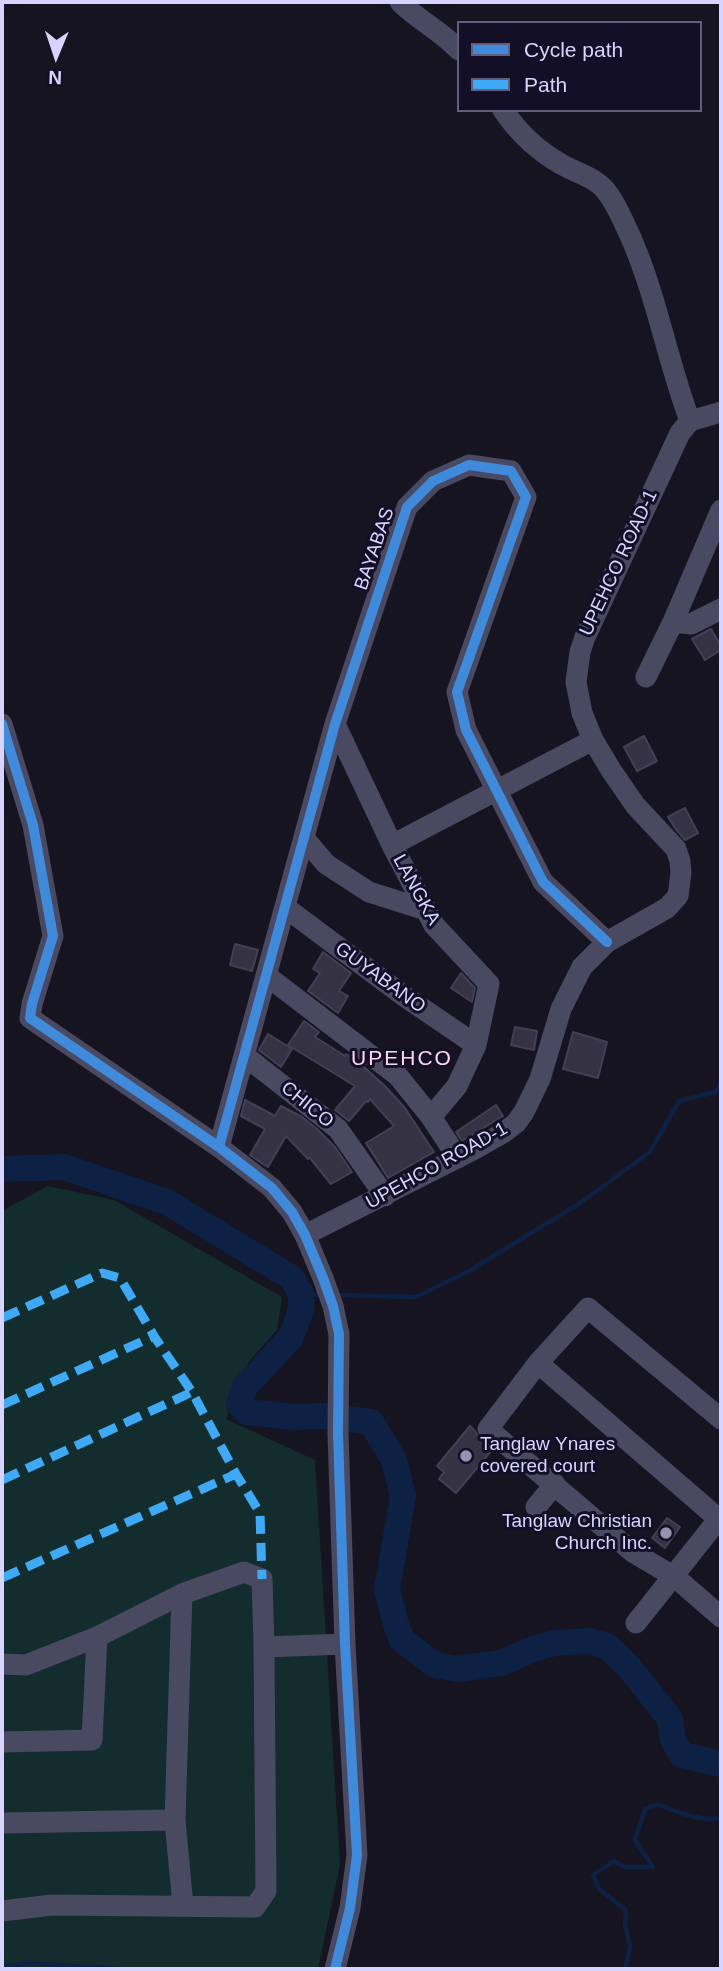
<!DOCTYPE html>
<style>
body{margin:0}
#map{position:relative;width:723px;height:1971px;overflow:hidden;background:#161421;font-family:Arial,sans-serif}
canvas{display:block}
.frame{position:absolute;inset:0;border:4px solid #d9d4ff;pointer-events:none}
.legend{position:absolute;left:457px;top:21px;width:245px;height:91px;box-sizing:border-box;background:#130f26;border:2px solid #625e7d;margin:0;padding:9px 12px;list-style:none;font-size:21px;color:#d9d4ff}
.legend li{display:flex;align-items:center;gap:14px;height:35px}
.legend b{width:35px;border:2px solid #625e7d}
.north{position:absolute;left:21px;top:21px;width:70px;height:70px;-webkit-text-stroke:5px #130f26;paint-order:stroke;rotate:182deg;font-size:19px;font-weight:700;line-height:28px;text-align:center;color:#d9d4ff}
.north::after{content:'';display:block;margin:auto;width:24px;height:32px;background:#d9d4ff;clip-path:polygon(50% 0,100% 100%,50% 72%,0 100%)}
</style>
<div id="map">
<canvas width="723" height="1971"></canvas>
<div class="frame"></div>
<ul class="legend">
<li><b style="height:9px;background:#408adc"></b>Cycle path</li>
<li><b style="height:9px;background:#3fa9f5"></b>Path</li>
</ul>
<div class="north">N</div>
</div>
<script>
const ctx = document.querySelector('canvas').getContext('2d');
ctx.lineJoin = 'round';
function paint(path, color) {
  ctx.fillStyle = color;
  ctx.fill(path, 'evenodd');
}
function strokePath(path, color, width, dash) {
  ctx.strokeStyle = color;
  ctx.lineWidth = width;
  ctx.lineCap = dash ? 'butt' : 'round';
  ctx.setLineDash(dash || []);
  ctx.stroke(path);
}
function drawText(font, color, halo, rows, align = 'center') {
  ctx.font = font + ' Arial,sans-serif';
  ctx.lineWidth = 6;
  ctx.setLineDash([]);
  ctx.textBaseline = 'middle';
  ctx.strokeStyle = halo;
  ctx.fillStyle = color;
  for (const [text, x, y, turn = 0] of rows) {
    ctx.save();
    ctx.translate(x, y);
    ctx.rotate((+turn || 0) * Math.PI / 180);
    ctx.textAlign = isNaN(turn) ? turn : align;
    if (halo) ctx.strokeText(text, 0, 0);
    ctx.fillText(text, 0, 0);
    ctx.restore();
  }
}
paint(new Path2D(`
 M 48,1186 L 114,1200 L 282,1297 L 277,1330 L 247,1364 L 226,1419 L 315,1460 L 340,1865 L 318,1969 L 2,1969 L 2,1211 Z`), '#132c2d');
strokePath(new Path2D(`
 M 301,1294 L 322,1295
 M 338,1295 L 416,1297 L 469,1271 L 580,1203 L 650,1152 L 679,1101 L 716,1092 L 721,1083
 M 2,1967 L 30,1963 L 119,1969
 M 625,1969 L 630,1947 L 625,1924 L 626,1910 L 599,1889 L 593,1875 L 614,1861 L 624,1867 L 653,1867 L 635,1840 L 645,1809 L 658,1804 C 678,1813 699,1821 721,1818`), '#0d2144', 4.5);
strokePath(new Path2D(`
 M 2,1169 L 64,1167 L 167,1202 L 292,1278 L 301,1294 L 301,1310 L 291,1337 L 244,1388 L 239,1404 L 247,1412 L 293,1417 L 323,1416 L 371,1422 L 394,1460 L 403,1496 L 387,1590 L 396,1625 L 402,1640 L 435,1665 L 458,1669 L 501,1663 L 536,1648 L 555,1643 L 589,1641 L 607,1646 L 629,1667 L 670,1719 L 673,1740 L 682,1755 L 721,1764`), '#0d2144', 26);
const building = new Path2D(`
 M 711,629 L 721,646 L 721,650 L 705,660 L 692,639 Z
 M 644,736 L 657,761 L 637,771 L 624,747 Z
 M 685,808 L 698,833 L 685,840 L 675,828 L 668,817 Z
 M 235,944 L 258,950 L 252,971 L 230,965 Z
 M 323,952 L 351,973 L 339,991 L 348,996 L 338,1013 L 308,991 L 320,973 L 313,969 Z
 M 461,973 L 475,988 L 472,1002 L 451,988 Z
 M 304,1021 L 319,1032 L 315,1037 L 345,1056 L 346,1054 L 355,1059 L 385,1086 L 405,1108 L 434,1152 L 388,1178 L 366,1143 L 394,1126 L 370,1099 L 368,1102 L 366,1101 L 349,1121 L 335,1110 L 355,1086 L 288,1045 Z
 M 515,1027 L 537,1031 L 534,1050 L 511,1045 Z
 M 573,1032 L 607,1042 L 598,1078 L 563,1069 Z
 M 268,1034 L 292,1049 L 281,1067 L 259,1050 Z
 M 245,1100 L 275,1116 L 281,1106 L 302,1117 L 317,1129 L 335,1147 L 352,1172 L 331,1184 L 309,1157 L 308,1159 L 286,1136 L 268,1167 L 263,1164 L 250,1155 L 265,1129 L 241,1116 Z
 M 496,1105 L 503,1116 L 462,1141 L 456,1132 Z
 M 470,1426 L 475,1431 L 480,1439 L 492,1450 L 456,1493 L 439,1479 L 444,1472 L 437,1466 Z
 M 667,1518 L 680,1527 L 665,1548 L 652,1538 Z`);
paint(building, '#343243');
strokePath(building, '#433f54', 2);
strokePath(new Path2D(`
 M 400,2 C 418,20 441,31 459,50
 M 503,110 C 518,132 538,151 561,164 C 576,173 595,177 606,191 C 615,202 621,216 627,229 C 656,291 666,357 690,421
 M 673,622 L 691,624 L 721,609
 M 646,677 L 673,622 L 721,510
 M 2,724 L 33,825 L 53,936 L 32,1004 L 30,1018 L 219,1147 L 272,1188 L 292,1212 L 305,1235 L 323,1278 L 333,1306 L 339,1334 L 338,1434 L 345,1644 L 357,1855 L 350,1908 L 335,1969
 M 335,724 L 392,845 L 434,925 L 489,984 L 476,1045 L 457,1086 L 431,1117
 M 304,838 L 326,864 L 369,892 L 426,910
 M 392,845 L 593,740
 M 286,908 L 404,996 L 476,1045
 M 267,976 L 398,1076 L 431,1117 L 458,1158
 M 245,1056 L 338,1129 L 385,1196
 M 219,1147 L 335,724 L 407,507 L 433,481 L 469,465 L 511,471 L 526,497 L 457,692 L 466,730 L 543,882 L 607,942
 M 305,1235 L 475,1149 L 503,1133 L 516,1123 L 524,1112 L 540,1079 L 561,1009 L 582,967 L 607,942 L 667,908 L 678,896 L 681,873 L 680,861 L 676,849 L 635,805 L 611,770 L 593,740 L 582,713 L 576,682 L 580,652 L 585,637 L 680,433 L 690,421 L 721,412
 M 538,1363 L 721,1521
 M 721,1419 L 588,1308 L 538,1363 L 488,1429 L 634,1553 L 675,1577 L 721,1617
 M 536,1507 L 555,1484
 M 182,1594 L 175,1820 L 183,1906
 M 636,1623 L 721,1516
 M 264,1647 L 345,1644
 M 2,1664 L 26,1665 L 97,1637 L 182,1594 L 244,1572 L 262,1579 L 264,1647 L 266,1891 L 255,1907 L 52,1905 L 2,1911
 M 2,1742 L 92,1740 L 97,1637
 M 2,1823 L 175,1820`), '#4a4962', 21);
strokePath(new Path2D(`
 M 2,1318 L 102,1273 L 120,1278 L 154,1336 L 192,1392 L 236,1474 L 260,1513 L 262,1579
 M 2,1405 L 154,1336
 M 2,1480 L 192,1392
 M 2,1578 L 236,1474`), '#3fa9f5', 9, [18, 9]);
strokePath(new Path2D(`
 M 2,724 L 33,825 L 53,936 L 32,1004 L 30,1018 L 219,1147 L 272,1188 L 292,1212 L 305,1235 L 323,1278 L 333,1306 L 339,1334 L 338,1434 L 345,1644 L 357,1855 L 350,1908 L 335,1969
 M 219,1147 L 335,724 L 407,507 L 433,481 L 469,465 L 511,471 L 526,497 L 457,692 L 466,730 L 543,882 L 607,942`), '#408adc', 10);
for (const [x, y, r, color] of [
 [466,1456,7,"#9591b1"],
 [666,1533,7,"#9591b1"]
]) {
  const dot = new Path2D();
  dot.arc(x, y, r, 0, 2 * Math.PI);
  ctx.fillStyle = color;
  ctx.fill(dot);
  strokePath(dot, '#130f26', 2.5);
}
drawText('19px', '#d9d4ff', '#130f26', [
 ["BAYABAS",375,549,-71],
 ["UPEHCO ROAD-1",619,563,-65],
 ["LANGKA",416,890,61],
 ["GUYABANO",380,978,36],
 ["CHICO",307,1105,39],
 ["UPEHCO ROAD-1",437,1166,-29]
]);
drawText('19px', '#d9d4ff', '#130f26', [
 ["Tanglaw Ynares",480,1445],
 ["covered court",480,1467],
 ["Tanglaw Christian",652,1522,"right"],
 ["Church Inc.",652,1544,"right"]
], 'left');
ctx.letterSpacing = '2px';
drawText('21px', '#ffd6f0', '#130f26', [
 ["UPEHCO",402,1059]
]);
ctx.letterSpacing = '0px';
</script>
